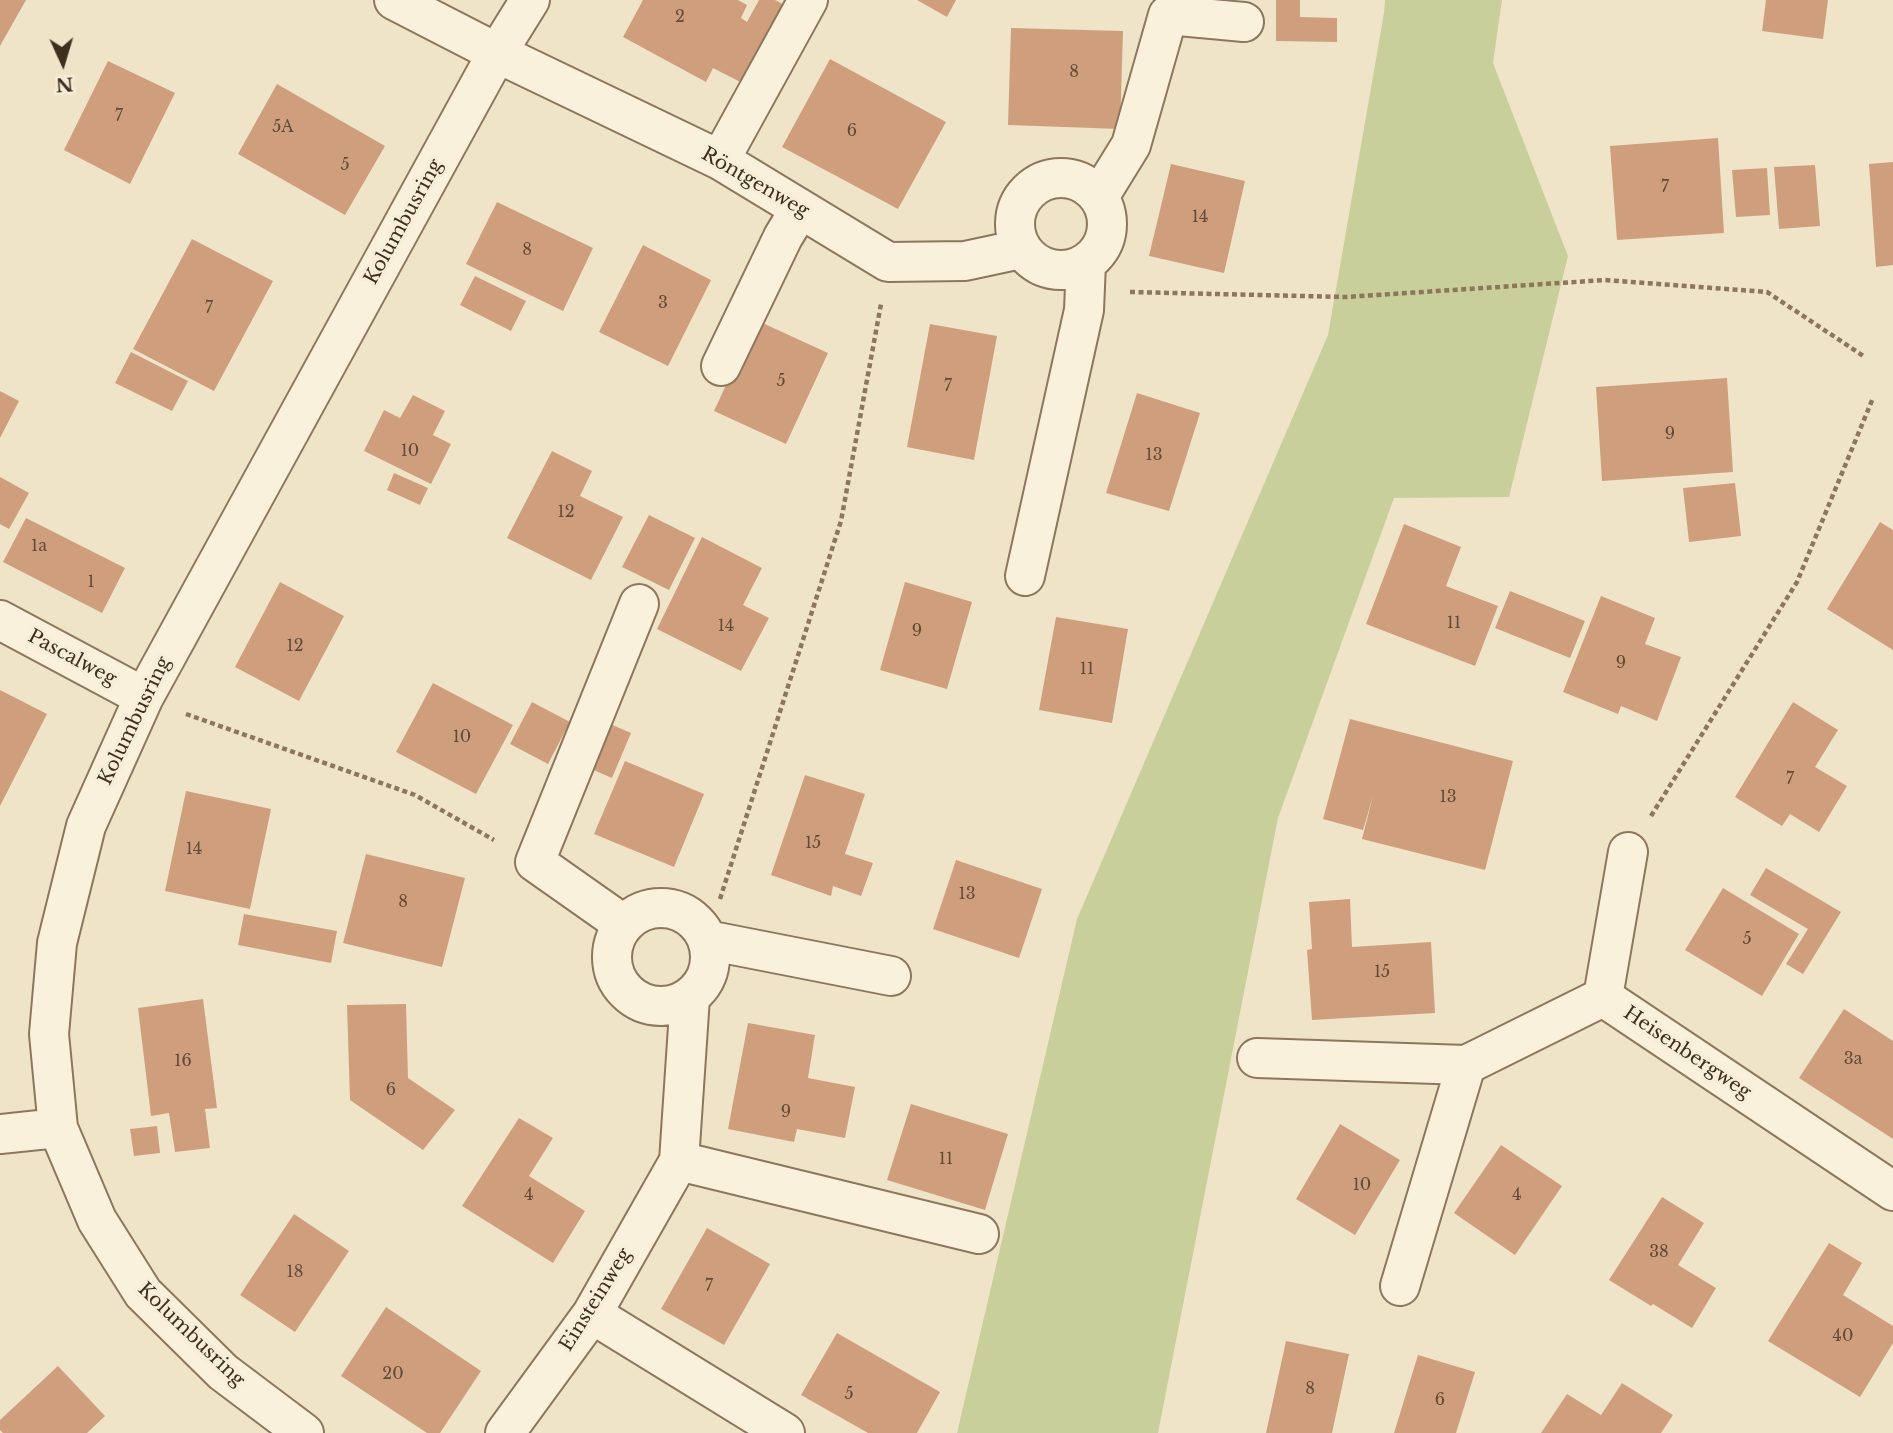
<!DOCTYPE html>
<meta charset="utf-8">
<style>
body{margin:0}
#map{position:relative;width:1893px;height:1433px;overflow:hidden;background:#f0e4c8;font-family:"Libre Baskerville",serif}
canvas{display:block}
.north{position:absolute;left:28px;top:28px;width:70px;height:70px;-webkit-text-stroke:5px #f7eed8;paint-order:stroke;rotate:176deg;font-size:19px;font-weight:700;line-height:28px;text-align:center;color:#3d2e20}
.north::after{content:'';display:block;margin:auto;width:24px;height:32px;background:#3d2e20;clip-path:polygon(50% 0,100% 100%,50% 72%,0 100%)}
</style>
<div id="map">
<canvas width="1893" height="1433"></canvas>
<div class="north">N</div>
</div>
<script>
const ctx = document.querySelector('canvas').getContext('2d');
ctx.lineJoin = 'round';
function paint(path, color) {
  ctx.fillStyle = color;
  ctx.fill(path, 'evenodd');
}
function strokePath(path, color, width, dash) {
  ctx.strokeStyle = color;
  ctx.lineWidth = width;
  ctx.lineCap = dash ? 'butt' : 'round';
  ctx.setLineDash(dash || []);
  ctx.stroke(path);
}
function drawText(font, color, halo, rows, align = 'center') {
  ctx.font = font + ' "Libre Baskerville",serif';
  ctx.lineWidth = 7;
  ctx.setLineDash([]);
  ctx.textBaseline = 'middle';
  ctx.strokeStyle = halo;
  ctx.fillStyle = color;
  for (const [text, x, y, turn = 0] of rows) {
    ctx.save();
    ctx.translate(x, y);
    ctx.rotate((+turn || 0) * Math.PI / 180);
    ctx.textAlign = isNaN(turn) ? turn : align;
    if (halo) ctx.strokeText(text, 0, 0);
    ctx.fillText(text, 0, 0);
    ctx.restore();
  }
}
paint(new Path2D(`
 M 1385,0 L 1502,0 L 1493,63 L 1568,256 L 1509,497 L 1394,498 L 1278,818 L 1158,1433 L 957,1433 L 1077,919 L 1328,335 L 1384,13 Z`), '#c9cf9b');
paint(new Path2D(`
 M 0,0 L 26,0 L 0,46 Z
 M 643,0 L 738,0 L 747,5 L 741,18 L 747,22 L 759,0 L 775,0 L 790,8 L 748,86 L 713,68 L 706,82 L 623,37 Z
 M 917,0 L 956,0 L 947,17 Z
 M 1276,0 L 1300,0 L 1300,17 L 1337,18 L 1337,42 L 1276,41 Z
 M 1766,0 L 1828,0 L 1823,39 L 1762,31 Z
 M 1011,28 L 1123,31 L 1120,129 L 1008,125 Z
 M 830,59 L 946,122 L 898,209 L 782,147 Z
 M 108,61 L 175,93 L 130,184 L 64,150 Z
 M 277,84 L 385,146 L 345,215 L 238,154 Z
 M 1718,138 L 1724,233 L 1617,240 L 1610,146 Z
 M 1893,162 L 1893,265 L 1876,267 L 1869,164 Z
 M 1171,164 L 1245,181 L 1224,273 L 1149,256 Z
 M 1815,165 L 1820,226 L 1779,229 L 1774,167 Z
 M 1767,168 L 1770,215 L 1736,217 L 1732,170 Z
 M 497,202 L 593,248 L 563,311 L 466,264 Z
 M 192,239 L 273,281 L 214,391 L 133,349 Z
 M 643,245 L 711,280 L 668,366 L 599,332 Z
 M 475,276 L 526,301 L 511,331 L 460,305 Z
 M 756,320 L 828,353 L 786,444 L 714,411 Z
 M 930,324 L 997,336 L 974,460 L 907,447 Z
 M 131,352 L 188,381 L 172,411 L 115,383 Z
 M 1727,378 L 1733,472 L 1602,481 L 1596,387 Z
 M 0,391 L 19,401 L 0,438 Z
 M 1137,393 L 1200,413 L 1169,511 L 1106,493 Z
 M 413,395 L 445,411 L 433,435 L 451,444 L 431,484 L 364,451 L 384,410 L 400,418 Z
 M 552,451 L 592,471 L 580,496 L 623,517 L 591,580 L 507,538 Z
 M 394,473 L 428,488 L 420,505 L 387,490 Z
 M 0,477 L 29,493 L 9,529 L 0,524 Z
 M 1735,483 L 1741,536 L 1689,542 L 1683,488 Z
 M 649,515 L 695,538 L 669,590 L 622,567 Z
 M 26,518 L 125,568 L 102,613 L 3,562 Z
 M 1880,522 L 1893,530 L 1893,650 L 1827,609 Z
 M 1404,524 L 1461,547 L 1446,586 L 1498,606 L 1475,666 L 1366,624 Z
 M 702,537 L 762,568 L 743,605 L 769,618 L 741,671 L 657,629 Z
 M 280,582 L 344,616 L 299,701 L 235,667 Z
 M 905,582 L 972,602 L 947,689 L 880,670 Z
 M 1510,591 L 1585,621 L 1570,658 L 1495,628 Z
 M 1601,596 L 1655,618 L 1645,644 L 1681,657 L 1657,721 L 1621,706 L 1618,714 L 1563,692 Z
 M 1056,617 L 1128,629 L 1112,723 L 1039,710 Z
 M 433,683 L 513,725 L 476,794 L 396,752 Z
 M 0,690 L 47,714 L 0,806 Z
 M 532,702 L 570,722 L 548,764 L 510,744 Z
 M 1793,702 L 1838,730 L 1815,767 L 1847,786 L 1819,832 L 1790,814 L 1782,826 L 1735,797 Z
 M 1350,719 L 1513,761 L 1485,870 L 1362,839 L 1373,796 L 1363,830 L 1323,819 Z
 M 601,720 L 631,733 L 612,778 L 582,765 Z
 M 625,761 L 704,794 L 674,867 L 594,834 Z
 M 805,775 L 865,794 L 845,854 L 873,863 L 861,896 L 833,886 L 831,896 L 771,875 Z
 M 186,791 L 271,809 L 250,909 L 165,891 Z
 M 366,854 L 465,878 L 442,967 L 343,943 Z
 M 956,860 L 1042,889 L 1019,958 L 933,929 Z
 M 1766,868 L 1841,912 L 1803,974 L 1786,964 L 1808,929 L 1750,895 Z
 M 1723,888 L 1799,934 L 1762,996 L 1685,950 Z
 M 1350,899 L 1352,947 L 1431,942 L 1435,1013 L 1312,1020 L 1307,950 L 1312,949 L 1309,902 Z
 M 244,914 L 337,931 L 331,963 L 238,945 Z
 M 203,999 L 217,1108 L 205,1109 L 210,1148 L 175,1152 L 169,1113 L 151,1116 L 138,1008 Z
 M 406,1004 L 408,1078 L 455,1110 L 423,1150 L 350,1100 L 347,1005 Z
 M 1844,1009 L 1893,1041 L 1893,1139 L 1799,1078 Z
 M 748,1023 L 815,1035 L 808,1078 L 855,1087 L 845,1138 L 797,1129 L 794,1142 L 728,1129 Z
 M 911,1104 L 1008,1134 L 985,1210 L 887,1180 Z
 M 519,1118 L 553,1138 L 529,1176 L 585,1211 L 553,1263 L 462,1206 Z
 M 1340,1124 L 1400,1160 L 1355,1235 L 1296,1199 Z
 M 157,1126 L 160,1153 L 134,1156 L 130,1129 Z
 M 1501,1145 L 1562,1186 L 1515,1255 L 1454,1213 Z
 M 1662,1197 L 1704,1223 L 1678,1265 L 1716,1288 L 1692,1328 L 1653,1304 L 1651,1306 L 1609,1280 Z
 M 294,1214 L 349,1251 L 295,1332 L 240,1295 Z
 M 707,1228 L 770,1264 L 724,1345 L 661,1309 Z
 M 1829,1243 L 1862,1263 L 1843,1295 L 1893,1326 L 1893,1343 L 1860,1397 L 1768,1341 Z
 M 386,1307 L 481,1371 L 440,1433 L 427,1433 L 341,1376 Z
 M 837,1333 L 940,1392 L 917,1433 L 868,1433 L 801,1395 Z
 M 1286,1341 L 1349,1354 L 1332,1433 L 1266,1433 Z
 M 1418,1355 L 1475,1372 L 1456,1433 L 1394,1433 Z
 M 58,1366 L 105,1416 L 87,1433 L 3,1433 L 0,1430 L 0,1420 Z
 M 1622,1383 L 1673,1415 L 1661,1433 L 1541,1433 L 1567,1394 L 1601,1415 Z`), '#cf9f7d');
const minor = new Path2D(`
 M 394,0 L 497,53 L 720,160 L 888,262 L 965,261 L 1021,249
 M 720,160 L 808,0
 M1015 224a46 46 0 1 1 92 0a46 46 0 1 1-92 0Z
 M 1099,197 L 1131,145 L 1168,15 L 1244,22
 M 721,366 L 783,237 L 800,209
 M 1025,576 L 1084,310 L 1086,263
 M 0,620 L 144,697
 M 1628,852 L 1603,997 L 1893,1191
 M612 957a49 49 0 1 1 98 0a49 49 0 1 1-98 0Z
 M 623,924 L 535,862 L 639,604
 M 707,940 L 891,976
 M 1257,1058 L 1466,1065 L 1603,997
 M 0,1134 L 58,1128
 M 679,1161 L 979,1234
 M 1400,1286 L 1466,1065
 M 592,1314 L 785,1433
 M 304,1433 L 223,1372 L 143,1293 L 97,1220 L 58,1128 L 49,1034 L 57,943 L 86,826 L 144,697 L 497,53 L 530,0
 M 505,1433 L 592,1314 L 679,1161 L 690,997`);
strokePath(minor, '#8d765c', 42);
strokePath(new Path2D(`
 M 1130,292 L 1346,297 L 1605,280 L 1767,292 L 1865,357
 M 186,714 L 415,795 L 494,840
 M 1651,816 L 1797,582 L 1873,398
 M 720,899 L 841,521 L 881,304`), '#8d765c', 4.5, [5, 3.5]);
strokePath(minor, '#faf1dc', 38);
drawText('16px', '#624a37', null, [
 ["2",680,17],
 ["8",1074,72],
 ["7",119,116],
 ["5A",283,127],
 ["6",852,131],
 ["5",345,165],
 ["7",1665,187],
 ["14",1200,217],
 ["8",527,250],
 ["3",663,303],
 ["7",209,308],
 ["5",781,381],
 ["7",948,386],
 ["9",1670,434],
 ["10",410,451],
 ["13",1154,455],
 ["12",566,512],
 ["1a",39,546],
 ["1",91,582],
 ["11",1454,623],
 ["14",726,626],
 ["9",917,631],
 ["12",295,646],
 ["9",1621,663],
 ["11",1087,669],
 ["10",462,737],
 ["7",1790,779],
 ["13",1448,797],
 ["15",813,843],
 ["14",194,849],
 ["13",967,894],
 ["8",403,902],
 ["5",1747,939],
 ["15",1382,972],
 ["3a",1853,1059],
 ["16",183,1061],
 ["6",391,1090],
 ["9",786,1112],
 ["11",946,1159],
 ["10",1362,1185],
 ["4",529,1195],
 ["4",1517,1195],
 ["38",1659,1252],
 ["18",295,1272],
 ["7",709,1286],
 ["40",1843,1336],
 ["20",393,1374],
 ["8",1310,1389],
 ["5",849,1394],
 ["6",1440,1400]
]);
drawText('19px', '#3d2e20', '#f7eed8', [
 ["Röntgenweg",755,183,30],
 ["Kolumbusring",404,222,-61],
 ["Pascalweg",72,658,28],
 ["Kolumbusring",135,721,-64],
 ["Heisenbergweg",1687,1053,34],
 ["Einsteinweg",596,1300,-58],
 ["Kolumbusring",191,1335,44]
]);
</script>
